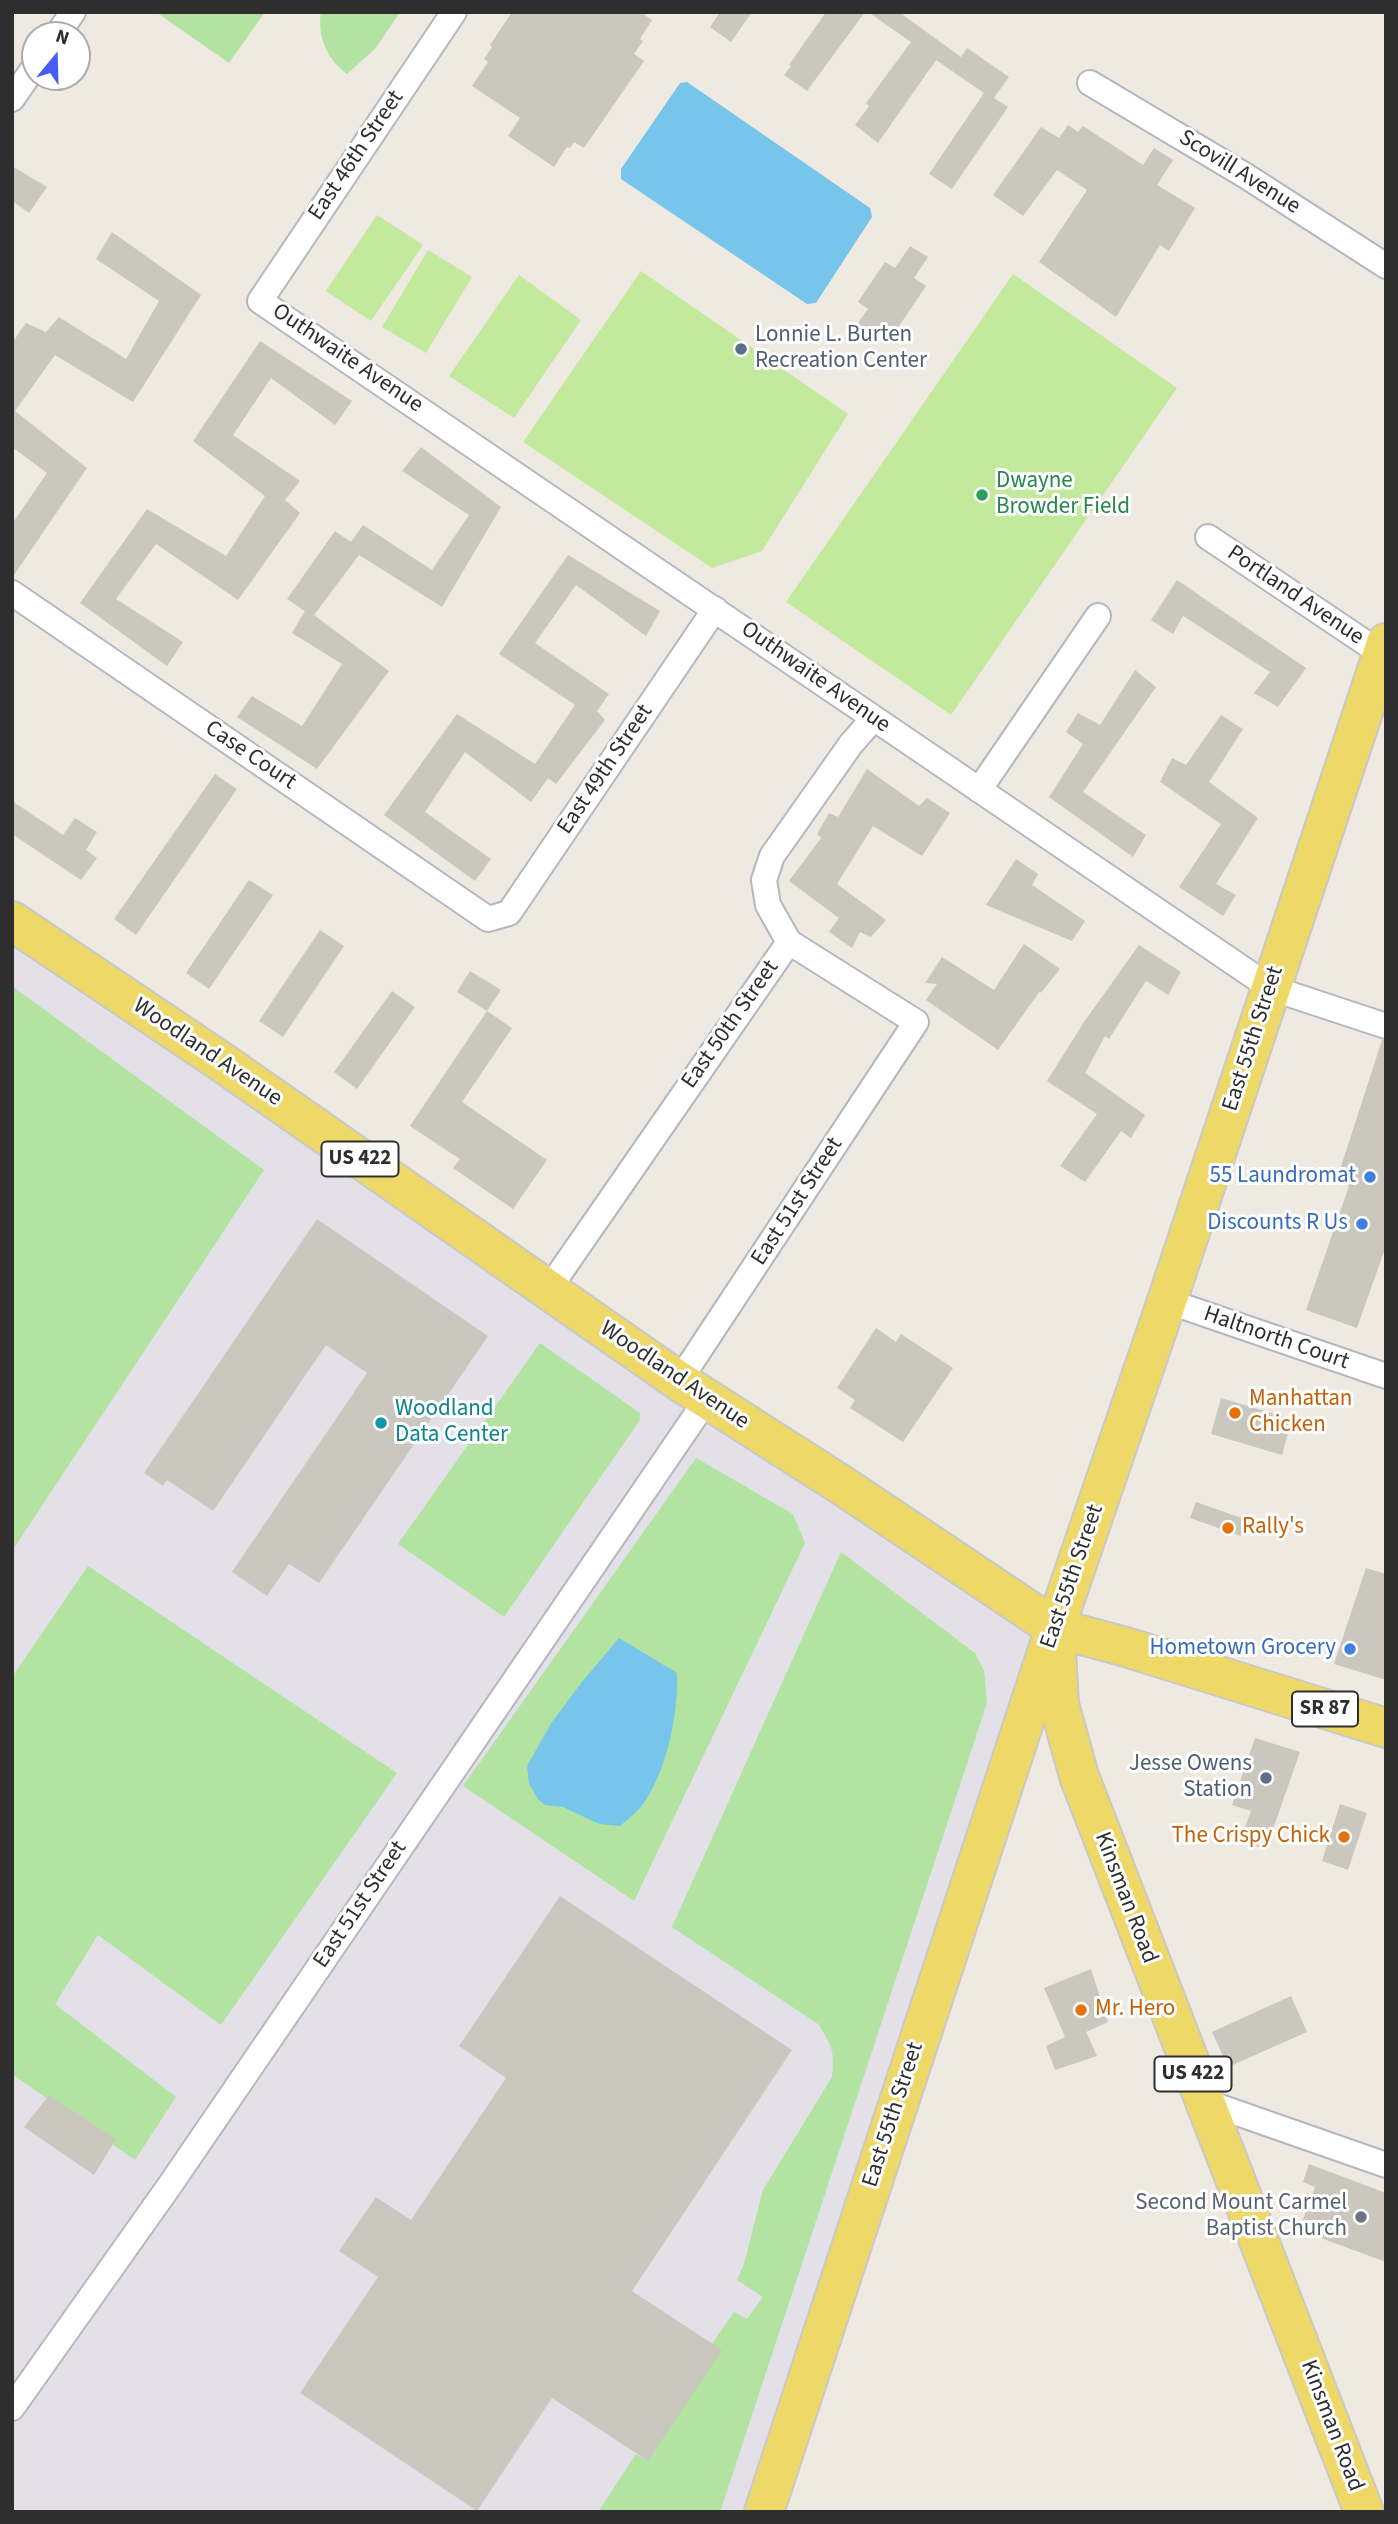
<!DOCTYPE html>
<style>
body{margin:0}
#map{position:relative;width:1398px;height:2524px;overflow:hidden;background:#eee9e1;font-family:"Source Sans 3",sans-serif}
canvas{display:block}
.frame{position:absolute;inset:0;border:14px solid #2e2e2e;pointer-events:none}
.north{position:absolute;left:21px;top:21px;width:70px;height:70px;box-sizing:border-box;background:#fff;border:2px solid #ababab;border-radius:50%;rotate:19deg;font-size:19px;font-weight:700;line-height:28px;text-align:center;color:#2e2e2e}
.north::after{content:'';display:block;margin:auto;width:24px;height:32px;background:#475bf5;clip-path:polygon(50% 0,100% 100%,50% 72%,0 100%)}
</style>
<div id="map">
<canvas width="1398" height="2524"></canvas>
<div class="frame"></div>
<div class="north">N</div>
</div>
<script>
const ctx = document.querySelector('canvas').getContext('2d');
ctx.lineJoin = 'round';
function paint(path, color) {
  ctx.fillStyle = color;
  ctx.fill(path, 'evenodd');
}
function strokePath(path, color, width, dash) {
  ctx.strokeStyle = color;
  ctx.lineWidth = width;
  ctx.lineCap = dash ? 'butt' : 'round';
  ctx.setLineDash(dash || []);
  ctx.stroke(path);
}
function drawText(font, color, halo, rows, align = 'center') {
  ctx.font = font + ' "Source Sans 3",sans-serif';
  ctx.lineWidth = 6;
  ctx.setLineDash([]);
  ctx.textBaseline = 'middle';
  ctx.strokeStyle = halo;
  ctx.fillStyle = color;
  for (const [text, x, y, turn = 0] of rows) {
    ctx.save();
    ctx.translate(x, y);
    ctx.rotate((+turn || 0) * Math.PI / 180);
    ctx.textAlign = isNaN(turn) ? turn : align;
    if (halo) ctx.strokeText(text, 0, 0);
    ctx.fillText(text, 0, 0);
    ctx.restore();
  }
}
paint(new Path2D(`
 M 12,921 L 1055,1628 L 764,2512 L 12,2512 Z`), '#e3e1e7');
paint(new Path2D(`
 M 156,12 L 265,12 L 229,63 Z
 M 321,12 L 400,12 L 375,49 L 347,74 C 327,59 317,37 321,12 Z
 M 12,986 L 264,1170 L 12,1551 Z
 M 540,1343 L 640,1413 L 640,1420 L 504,1617 L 398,1544 Z
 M 696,1458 L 793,1514 L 805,1543 L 634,1901 L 463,1786 Z
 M 841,1552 L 975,1653 L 984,1671 L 987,1703 L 720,2512 L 598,2512 L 636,2454 L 648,2461 L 721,2351 L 712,2344 L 734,2312 L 747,2319 L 763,2297 L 737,2280 L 744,2264 L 763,2190 L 832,2077 C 835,2052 832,2045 818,2024 L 672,1927 Z
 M 88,1566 L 397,1773 L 221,2025 L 98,1935 L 55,2004 L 176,2097 L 135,2160 L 12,2074 L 12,1677 Z`), '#b2e3a0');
paint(new Path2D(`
 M 377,215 L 423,245 L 371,321 L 326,291 Z
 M 428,250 L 472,277 L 426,353 L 382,327 Z
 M 641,271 L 848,414 L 762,551 L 712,568 L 523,442 Z
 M 1013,274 L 1177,388 L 951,715 L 786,602 Z
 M 519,275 L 581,320 L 514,418 L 449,376 Z`), '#c3e99c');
paint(new Path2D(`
 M 687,82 L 870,208 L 872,217 L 816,303 L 807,304 L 621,179 L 621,169 L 680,83 Z
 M 619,1638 L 677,1673 C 679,1713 666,1776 640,1808 C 635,1814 627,1820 620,1826 L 599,1824 L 563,1807 L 545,1805 L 538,1799 L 529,1784 L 527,1766 L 552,1722 L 582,1682 Z`), '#78c5ec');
paint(new Path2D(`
 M 512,12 L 640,12 L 652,20 L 640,39 L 643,41 L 634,54 L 644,61 L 584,148 L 574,142 L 570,148 L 567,147 L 554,167 L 508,136 L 520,118 L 472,86 L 488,62 L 484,59 L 492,47 L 490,45 Z
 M 720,12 L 752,12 L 731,42 L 710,27 Z
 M 826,12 L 865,12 L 807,91 L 784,75 L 791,66 L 789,65 Z
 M 868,12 L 899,12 L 961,57 L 967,48 L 1009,77 L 994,98 L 1008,107 L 952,189 L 929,174 L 984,93 L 936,60 L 878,143 L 855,125 L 869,106 L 866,103 L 911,42 Z
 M 1068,125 L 1078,132 L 1083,126 L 1143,165 L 1154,148 L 1173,160 L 1157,185 L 1195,208 L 1169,251 L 1160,245 L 1116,317 L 1039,262 L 1087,190 L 1057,170 L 1023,216 L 993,195 L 1041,127 L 1059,138 Z
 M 12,166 L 47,187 L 29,213 L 12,201 Z
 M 112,232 L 201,295 L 133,402 L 55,355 L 15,411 L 87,468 L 12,578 L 12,524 L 47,473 L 12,447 L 12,343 L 26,323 L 46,332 L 59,317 L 126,359 L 159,301 L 96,259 Z
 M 910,246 L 928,257 L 914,278 L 926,286 L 897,329 L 891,325 L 887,332 L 881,328 L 870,344 L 852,331 L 868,309 L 858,302 L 885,262 L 895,268 Z
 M 260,341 L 352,401 L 335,425 L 271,378 L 233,435 L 300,481 L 285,500 L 300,513 L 238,600 L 156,544 L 116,599 L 183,642 L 167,666 L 80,603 L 147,509 L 226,556 L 265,496 L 193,441 Z
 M 421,447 L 501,507 L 442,607 L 359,555 L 314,615 L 389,671 L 317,769 L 237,717 L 252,696 L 302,726 L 342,664 L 292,633 L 305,611 L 287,599 L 335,531 L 351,542 L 363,525 L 432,570 L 469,515 L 402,471 Z
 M 568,555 L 660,611 L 646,636 L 576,585 L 535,643 L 609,694 L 597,711 L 605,720 L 556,784 L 548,778 L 531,802 L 465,752 L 425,812 L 491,859 L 475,881 L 384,815 L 457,714 L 535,764 L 575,705 L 499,654 Z
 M 1177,580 L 1306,668 L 1278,707 L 1254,693 L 1270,672 L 1183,616 L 1173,634 L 1151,620 Z
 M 1135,670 L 1156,687 L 1083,792 L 1146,835 L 1133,857 L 1049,797 L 1083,744 L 1066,732 L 1078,713 L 1100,725 Z
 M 1221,715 L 1243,729 L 1209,782 L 1258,818 L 1216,884 L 1236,895 L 1223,916 L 1179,887 L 1221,824 L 1160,782 L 1172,758 L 1186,765 Z
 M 867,769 L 919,806 L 927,798 L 950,813 L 922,856 L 873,826 L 837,884 L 886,920 L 871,937 L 860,932 L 852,948 L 829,932 L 839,918 L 789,881 L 821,838 L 817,834 L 829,813 L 838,817 Z
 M 215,774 L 237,789 L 136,935 L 114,919 Z
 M 12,801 L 63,835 L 75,818 L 97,832 L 86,850 L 97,858 L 81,880 L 12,834 Z
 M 1016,859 L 1038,874 L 1032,885 L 1085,921 L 1072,941 L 986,905 Z
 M 249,880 L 273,895 L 209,989 L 186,973 Z
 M 320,930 L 344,946 L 283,1037 L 259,1021 Z
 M 1024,944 L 1060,969 L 1041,993 L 1040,991 L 998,1050 L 926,1000 L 937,984 L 925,983 L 942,957 L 994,990 Z
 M 1139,945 L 1181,972 L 1168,995 L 1146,981 L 1109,1039 L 1105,1036 L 1085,1073 L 1145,1115 L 1131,1138 L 1121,1131 L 1085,1182 L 1060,1166 L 1097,1114 L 1047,1081 L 1084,1022 Z
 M 470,971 L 501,990 L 487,1011 L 457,992 Z
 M 392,991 L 415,1007 L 357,1089 L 334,1072 Z
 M 487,1011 L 512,1028 L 462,1102 L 547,1160 L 513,1209 L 453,1168 L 460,1159 L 410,1126 Z
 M 1382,1040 L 1386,1040 L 1386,1246 L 1357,1328 L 1306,1310 L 1349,1186 L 1336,1182 Z
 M 317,1219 L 488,1336 L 319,1583 L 289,1564 L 267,1596 L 232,1572 L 367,1373 L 326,1345 L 213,1511 L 167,1480 L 163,1486 L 144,1473 Z
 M 876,1328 L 896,1342 L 901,1334 L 953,1368 L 903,1442 L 850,1408 L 855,1400 L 837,1388 Z
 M 1221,1398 L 1292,1419 L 1282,1455 L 1211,1434 Z
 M 1196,1502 L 1247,1520 L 1241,1536 L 1190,1518 Z
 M 1366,1568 L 1386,1574 L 1386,1680 L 1334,1664 Z
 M 1255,1738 L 1300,1752 L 1266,1849 L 1240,1841 L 1251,1811 L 1232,1805 Z
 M 1340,1804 L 1367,1813 L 1348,1870 L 1322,1861 Z
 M 560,1896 L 792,2050 L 632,2291 L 722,2350 L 648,2461 L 552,2398 L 477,2511 L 300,2393 L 378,2277 L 339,2251 L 376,2197 L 411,2220 L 506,2078 L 459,2046 Z
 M 1091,1969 L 1108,2022 L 1086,2032 L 1097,2056 L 1055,2070 L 1046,2046 L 1065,2037 L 1044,1988 Z
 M 1291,1996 L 1307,2032 L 1228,2067 L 1212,2032 Z
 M 49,2095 L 116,2139 L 94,2175 L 24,2127 Z
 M 1309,2164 L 1386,2193 L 1386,2262 L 1299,2230 L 1315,2187 L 1303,2182 Z`), '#cac7bf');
const street = new Path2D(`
 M 454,12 L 260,301 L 1271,988 L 1386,1026
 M 57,35 L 73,12
 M 1090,83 L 1246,176 L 1386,266
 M 12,99 L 35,66
 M 1208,537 L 1382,654
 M 12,593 L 488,919 L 509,913 L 715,609
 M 979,790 L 1098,616
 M 548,1290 L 789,942
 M 1167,1301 L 1386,1376
 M 679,1381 L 916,1022 L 789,942 L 768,905 L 764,880 L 772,856 L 851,744 L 873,719
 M 1203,2101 L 1386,2165
 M 12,2408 L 170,2185 L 707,1399`);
const primary = new Path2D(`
 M 12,921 L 223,1063 L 679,1381 L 843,1486 L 1055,1628 L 1126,1647 L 1386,1728
 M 1056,1651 L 1059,1704 L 1079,1776 L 1364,2512
 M 764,2512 L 1055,1628 L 1167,1301 L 1386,643`);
strokePath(street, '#b4b6c0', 28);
strokePath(primary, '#c9c9c9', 42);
strokePath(street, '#fff', 24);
strokePath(primary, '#eed867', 38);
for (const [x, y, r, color] of [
 [741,349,7,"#5c6f8a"],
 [982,495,7,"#2e9e5b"],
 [1370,1177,7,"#3f7fe0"],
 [1362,1224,7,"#3f7fe0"],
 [1235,1413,7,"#e8710a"],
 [381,1423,7,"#0f9aa8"],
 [1228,1528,7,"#e8710a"],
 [1350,1649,7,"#3f7fe0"],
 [1266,1778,7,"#5c6f8a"],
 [1344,1837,7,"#e8710a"],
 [1081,2010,7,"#e8710a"],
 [1361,2217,7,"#6b7280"]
]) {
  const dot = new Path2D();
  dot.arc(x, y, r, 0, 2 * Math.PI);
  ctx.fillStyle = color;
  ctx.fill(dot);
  strokePath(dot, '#fff', 2.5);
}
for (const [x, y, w] of [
 [360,1159,77],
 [1325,1709,66],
 [1193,2074,77]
]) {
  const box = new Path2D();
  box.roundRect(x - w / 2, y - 17.5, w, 35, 5);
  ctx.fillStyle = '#fff';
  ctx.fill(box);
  strokePath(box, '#2e2e2e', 2);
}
drawText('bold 21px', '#2e2e2e', null, [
 ["US 422",360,1159],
 ["SR 87",1325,1709],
 ["US 422",1193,2074]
]);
drawText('23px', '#2e2e2e', '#fff', [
 ["East 46th Street",357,156,-56],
 ["Scovill Avenue",1239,173,32],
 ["Outhwaite Avenue",347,359,34],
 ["Portland Avenue",1295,596,34],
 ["Outhwaite Avenue",815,678,35],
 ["Case Court",250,756,34],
 ["East 49th Street",606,770,-56],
 ["East 50th Street",731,1025,-55],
 ["East 55th Street",1254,1039,-72],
 ["Woodland Avenue",207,1053,34],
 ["East 51st Street",798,1202,-57],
 ["Haltnorth Court",1276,1339,19],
 ["Woodland Avenue",674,1376,34],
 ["East 55th Street",1073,1577,-71],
 ["Kinsman Road",1125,1898,69],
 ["East 51st Street",361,1905,-56],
 ["East 55th Street",894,2115,-72],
 ["Kinsman Road",1331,2426,69]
]);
drawText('23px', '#4e5e75', '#fff', [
 ["Lonnie L. Burten",755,336],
 ["Recreation Center",755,362],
 ["Jesse Owens",1252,1765,"right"],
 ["Station",1252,1791,"right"]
], 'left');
drawText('23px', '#27864d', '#fff', [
 ["Dwayne",996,482],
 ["Browder Field",996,508]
], 'left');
drawText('23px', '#366cbe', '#fff', [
 ["55 Laundromat",1356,1177],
 ["Discounts R Us",1348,1224],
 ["Hometown Grocery",1336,1649]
], 'right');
drawText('23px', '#c56008', '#fff', [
 ["Manhattan",1249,1400],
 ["Chicken",1249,1426],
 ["Rally's",1242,1528],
 ["The Crispy Chick",1330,1837,"right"],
 ["Mr. Hero",1095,2010]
], 'left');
drawText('23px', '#0d838f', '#fff', [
 ["Woodland",395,1410],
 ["Data Center",395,1436]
], 'left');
drawText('23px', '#5b616d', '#fff', [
 ["Second Mount Carmel",1347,2204],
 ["Baptist Church",1347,2230]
], 'right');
</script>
